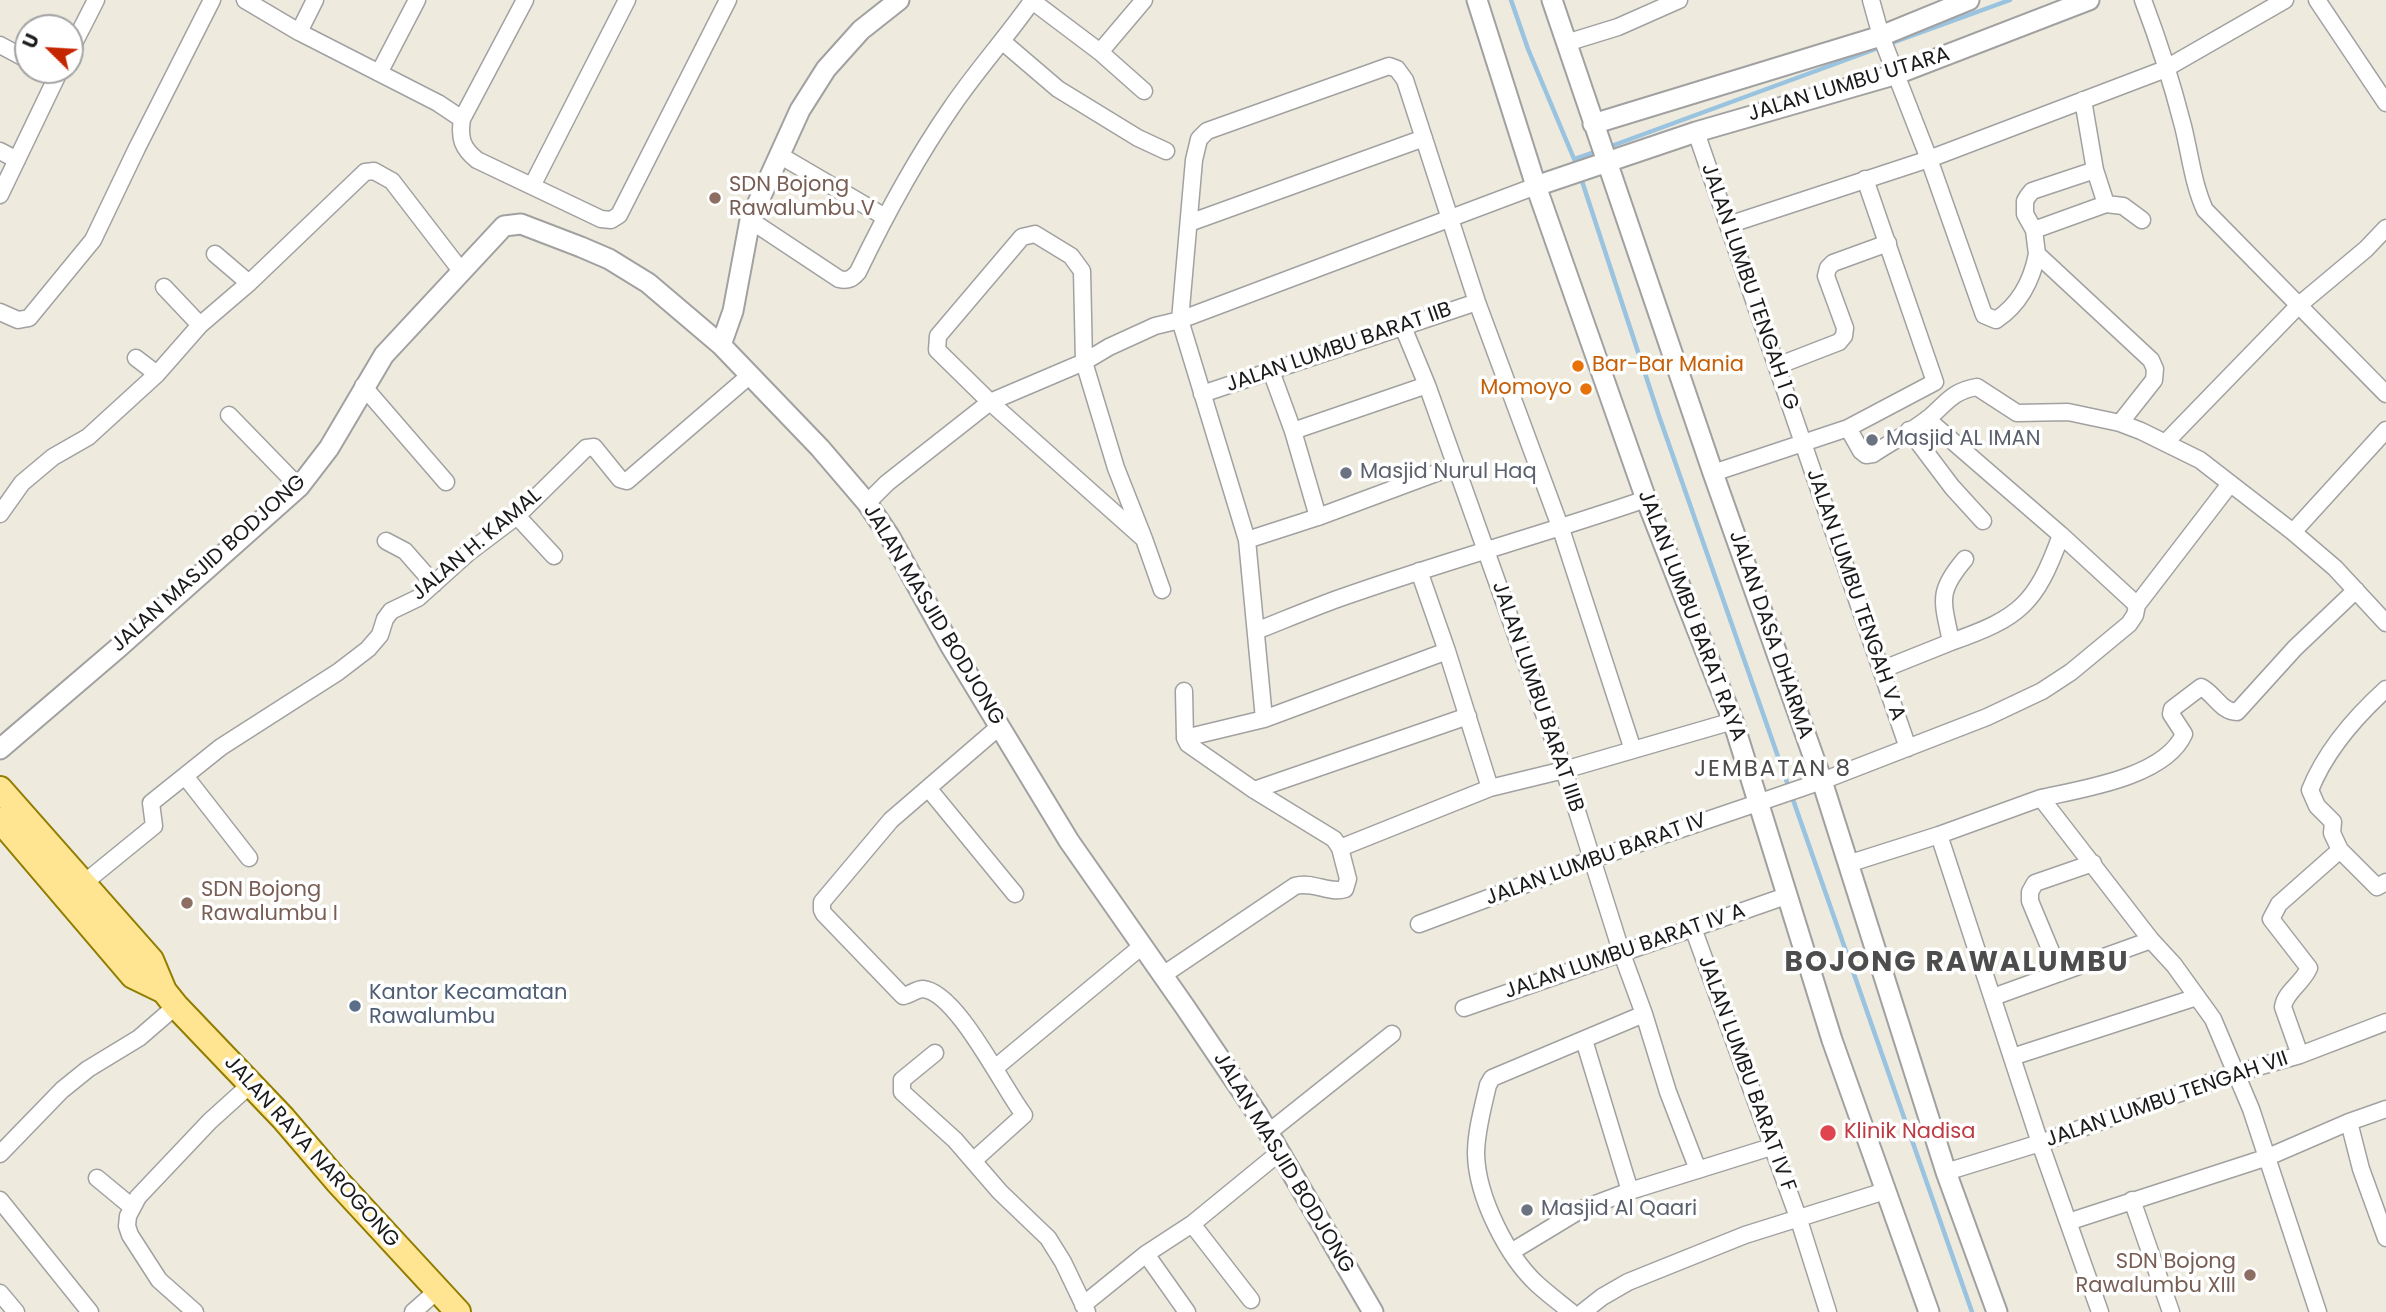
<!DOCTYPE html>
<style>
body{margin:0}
#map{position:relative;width:2386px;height:1312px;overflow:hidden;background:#eeebde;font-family:Poppins,sans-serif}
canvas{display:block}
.north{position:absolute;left:14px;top:14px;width:70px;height:70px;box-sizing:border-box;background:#fff;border:2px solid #a3a3a3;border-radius:50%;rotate:294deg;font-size:19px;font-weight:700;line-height:28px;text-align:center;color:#1a1a1a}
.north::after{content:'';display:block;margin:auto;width:24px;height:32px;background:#c52600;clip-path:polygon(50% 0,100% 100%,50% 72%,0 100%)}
</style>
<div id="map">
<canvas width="2386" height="1312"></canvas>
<div class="north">U</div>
</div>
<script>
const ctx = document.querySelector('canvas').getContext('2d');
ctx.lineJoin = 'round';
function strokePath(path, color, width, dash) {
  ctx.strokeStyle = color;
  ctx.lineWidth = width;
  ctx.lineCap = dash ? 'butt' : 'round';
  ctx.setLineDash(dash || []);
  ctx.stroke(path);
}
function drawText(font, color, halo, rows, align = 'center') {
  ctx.font = font + ' Poppins,sans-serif';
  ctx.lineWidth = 7;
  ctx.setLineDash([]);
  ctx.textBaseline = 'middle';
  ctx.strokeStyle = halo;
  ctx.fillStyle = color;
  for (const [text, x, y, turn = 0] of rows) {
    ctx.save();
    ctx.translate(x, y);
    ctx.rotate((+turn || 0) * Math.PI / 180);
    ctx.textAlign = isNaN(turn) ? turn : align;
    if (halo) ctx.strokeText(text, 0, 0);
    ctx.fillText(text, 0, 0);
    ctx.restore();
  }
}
strokePath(new Path2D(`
 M 1511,0 L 1528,49 L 1577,166
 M 1889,44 L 2010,0
 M 1606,148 L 1881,47
 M 1575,159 L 1598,151
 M 1581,178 L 1659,416 L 1972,1312`), '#9ac3e0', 4.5);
const minor = new Path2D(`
 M 245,0 L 299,32 L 438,103 L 462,119
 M 525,0 L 462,119 C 459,138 462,148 477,160 L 601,219 L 611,220 L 619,215 L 728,0
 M 1031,0 L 1100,52 L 1144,91
 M 1871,0 L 1881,36 L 1929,159 L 1984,315 L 1996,320 C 2019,305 2032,280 2037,254
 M 2143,0 C 2159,42 2172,83 2183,126 C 2190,154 2193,184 2205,210 L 2386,394
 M 2317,0 L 2386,103
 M 299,32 L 315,0
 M 1003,42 L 1058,89 L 1138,138 L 1166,151
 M 1566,43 L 1618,27 L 1679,0
 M 0,45 L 28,60
 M 70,51 L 96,0
 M 1100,52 L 1144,0
 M 379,73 L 417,0
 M 2083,100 L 2095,170 L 2032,191 L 2028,196 L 2025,201 L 2025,214 L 2034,230 L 2037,254 L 2151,360 L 2155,369 L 2154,380 L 2120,423
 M 1696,132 L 1908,748
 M 0,151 L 17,160
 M 781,156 L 885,217
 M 2095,170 L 2106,204
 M 532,186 L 627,0
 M 0,195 L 60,70
 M 750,220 L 839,279 C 848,281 852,279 858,272 C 885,216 915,160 951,108 C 976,71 1006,38 1032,1
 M 1189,223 L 1424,138
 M 1728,225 L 1929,159 L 2163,70 L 2285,0
 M 2034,230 L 2106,204 L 2123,206 L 2142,220
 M 215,254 L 249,283
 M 164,287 L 200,325
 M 0,312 L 18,320 L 29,318 L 93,240 L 137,148 L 212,0
 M 1403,327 L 1427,385 L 1564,770 L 1622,954 L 1644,1014 L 1668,1092 L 1698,1170
 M 136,358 L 157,374
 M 1777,366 L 1839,342 L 1844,336 L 1845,328 L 1826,276 L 1828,268 L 1833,263 L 1888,243
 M 1271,371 L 1293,431 L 1318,517
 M 363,386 L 446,482
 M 1202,394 L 1477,302
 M 229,415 L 299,487
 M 1927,419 L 2061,535 L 2137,605
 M 1848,428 L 1861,451 L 1866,455 L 1873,454 C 1891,442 1914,430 1930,417 C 1947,402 1953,391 1977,387 L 2017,413 L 2068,412 L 2120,423 L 2141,431 L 2200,460 L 2293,532 L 2335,568 L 2386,623
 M 1909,430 L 1952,487 L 1983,521
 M 1293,431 L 1427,385
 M 2165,443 L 2299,305 L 2366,249 L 2386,228
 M 1713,473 L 1848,428 L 1935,382 L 1865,179
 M 867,503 L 887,483 L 990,402 L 1084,362 L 1109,347 L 1155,326 L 1180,320 L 1536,186
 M 0,514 L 22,483 L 53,457 L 88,437 L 157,374 L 200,325 L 249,283 L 365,172 L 374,171 L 392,181 L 462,272
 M 517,516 L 554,556
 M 2293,532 L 2386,430
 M 1144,539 L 1116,468 L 1084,362 L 1082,271 L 1071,256 L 1035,234 L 1022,237 L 938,336 L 937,350 L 990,402 L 1144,539 L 1162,590
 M 1247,540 L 1318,517 L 1455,466
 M 386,541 L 405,551 L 434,584
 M 1419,571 L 1447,651 L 1490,788
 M 1256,631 C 1284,620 1312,608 1340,598 C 1441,562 1545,534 1646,499
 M 1951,642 C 2020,618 2036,604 2061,535
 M 1881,670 L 1951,642 C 1943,601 1936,593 1965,559
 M 1264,719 L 1247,540 L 1180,320 L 1194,160 L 1199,139 L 1207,131 L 1389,66 L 1397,69 L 1405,80 L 1477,302 L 1561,529 L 1633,750
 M 1185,738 L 1264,719 L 1447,651
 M 185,776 L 249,858
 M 928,788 L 1015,894
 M 1254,790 L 1468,716
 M 2041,798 C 2082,789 2165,777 2184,734 L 2171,714 L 2172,709 L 2201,687 C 2214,693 2221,712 2237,712 L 2295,648 L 2356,590
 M 1939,835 L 2040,1143 L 2100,1312
 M 1340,848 L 1490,788 L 1564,770 L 1733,721
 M 2340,850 L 2377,887 L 2386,882
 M 1847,862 L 1857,861 L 1939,835 L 2041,798 L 2151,940 L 2174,965 L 2213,1019 L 2251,1109 L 2318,1312
 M 84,883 L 154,826 L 151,803 L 221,747 L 338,672 L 368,649 L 380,635 L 385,619 L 391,611 L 418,598 L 468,553 L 517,516 L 586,448 L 594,447 L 620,479 L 627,481 L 749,376
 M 1419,924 L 1593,859 L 1822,781 L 1987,717 L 2042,691 L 2071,672 L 2129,624 L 2135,615 L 2137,605 L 2230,484
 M 1693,928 L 1799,1220 L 1828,1312
 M 2060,973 L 2030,901 L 2030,892 L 2035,883 L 2093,863
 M 1163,975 L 1295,886 C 1313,881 1329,894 1345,889 L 1348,879 L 1340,848 L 1334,839 L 1254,790 L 1188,744 L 1185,738 L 1184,691
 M 1993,997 L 2151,940
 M 1464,1008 L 1786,896
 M 1584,1040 L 1630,1191
 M 935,1053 L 902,1080 L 902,1092 L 955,1140 L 1000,1192 L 1048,1238 L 1063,1262 L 1087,1312
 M 2300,1055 L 2283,1007 C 2285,992 2302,984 2309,968 L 2271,919 L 2279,904 L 2340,850 L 2332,833 L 2333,822 L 2317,806 L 2310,790 C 2326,750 2354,718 2386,689
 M 2012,1057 L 2197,997
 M 995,1068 L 1142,946
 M 2349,1122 L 2361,1169 L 2386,1238
 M 1269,1132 L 1392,1034
 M 0,1154 L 62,1090 L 88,1069 L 139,1038 L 176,1006
 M 973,1161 L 1024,1115 C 1003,1088 957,992 923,989 C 916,989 910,995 903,996 L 824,914 L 822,910 L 822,902 L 891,820 L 1000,726
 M 1946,1172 L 2040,1143 L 2236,1073 L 2300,1055 L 2386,1022
 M 97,1178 L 132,1207
 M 0,1200 L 90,1312
 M 2132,1200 L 2171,1312
 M 2068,1222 L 2268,1157 L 2349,1122 L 2386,1109
 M 1192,1224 L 1251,1300
 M 1511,1252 L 1582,1209 L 1630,1191 L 1771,1147
 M 1146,1254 L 1187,1312
 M 0,1293 L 16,1312
 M 1083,1305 L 1146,1254 L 1192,1224 L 1280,1152
 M 195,1312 L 159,1280 L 130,1235 L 127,1226 L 128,1216 L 138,1197 L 210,1121 L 251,1084
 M 413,1312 L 438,1290
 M 1571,1312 C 1560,1303 1548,1294 1537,1284 C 1507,1256 1477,1197 1476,1154 C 1476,1131 1483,1107 1488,1085 L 1492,1078 L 1644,1014
 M 1583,1312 L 1602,1297 L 1628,1282 L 1745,1235 L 1885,1191`);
const tertiary = new Path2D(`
 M 1477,0 L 1536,186 L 1646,499 L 1733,721 L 1832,1040 L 1929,1312
 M 1552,0 L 1713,473 L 1822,781 L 1946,1172 L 1997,1312
 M 1593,124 L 1881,36 L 1969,0
 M 1536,186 L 1696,132 L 1897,74 L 2089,0
 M 721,345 L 733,311 L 750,220 L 800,110 L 826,69 L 861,30 L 899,0
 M 0,749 L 118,648 L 299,487 L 329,448 L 384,355 L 504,226 L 521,224 L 581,247 L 609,259 L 648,283 L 721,345 L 820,448 L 867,503 L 890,537 L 950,645 L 1069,841 L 1185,1007 L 1258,1115 L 1373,1312`);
const primary = new Path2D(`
 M 0,789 L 151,960 L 164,991 L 176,1006 L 283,1118 L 337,1181 L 458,1312
 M 0,820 L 133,976 L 164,991`);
strokePath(minor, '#a1a1a1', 19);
strokePath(tertiary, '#a1a1a1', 23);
strokePath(primary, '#917d00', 28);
strokePath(minor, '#fff', 16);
strokePath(tertiary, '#fff', 19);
strokePath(primary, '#ffe592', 24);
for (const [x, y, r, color] of [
 [715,198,7,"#8d6e63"],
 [1578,366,7,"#e8710a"],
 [1586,389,7,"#e8710a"],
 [1872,440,7,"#6b7280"],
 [1346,473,7,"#6b7280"],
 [187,903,7,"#8d6e63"],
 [355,1006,7,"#5c6f8a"],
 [1828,1133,9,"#e0444e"],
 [1527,1210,7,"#6b7280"],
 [2250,1275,7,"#8d6e63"]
]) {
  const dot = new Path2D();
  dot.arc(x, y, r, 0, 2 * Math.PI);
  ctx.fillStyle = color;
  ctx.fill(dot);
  strokePath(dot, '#fff', 2.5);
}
drawText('21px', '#1a1a1a', '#fff', [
 ["JALAN LUMBU UTARA",1849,85,-17],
 ["JALAN LUMBU TENGAH 1 G",1749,287,71],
 ["JALAN LUMBU BARAT IIB",1339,348,-19],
 ["JALAN H. KAMAL",477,545,-40],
 ["JALAN MASJID BODJONG",209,564,-42],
 ["JALAN LUMBU TENGAH V A",1855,595,71],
 ["JALAN MASJID BODJONG",933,615,59],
 ["JALAN LUMBU BARAT RAYA",1691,616,69],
 ["JALAN DASA DHARMA",1770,635,71],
 ["JALAN LUMBU BARAT IIIB",1537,697,71],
 ["JALAN LUMBU BARAT IV",1596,860,-20],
 ["JALAN LUMBU BARAT IV A",1625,952,-19],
 ["JALAN LUMBU BARAT IV F",1746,1074,70],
 ["JALAN LUMBU TENGAH VII",2167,1100,-19],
 ["JALAN RAYA NAROGONG",311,1152,48],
 ["JALAN MASJID BODJONG",1283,1163,59]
]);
drawText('21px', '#785e54', '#fff', [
 ["SDN Bojong",729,186],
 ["Rawalumbu V",729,210],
 ["SDN Bojong",201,891],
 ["Rawalumbu I",201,915],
 ["SDN Bojong",2236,1263,"right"],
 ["Rawalumbu XIII",2236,1287,"right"]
], 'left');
drawText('21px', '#c56008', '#fff', [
 ["Bar-Bar Mania",1592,366],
 ["Momoyo",1572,389,"right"]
], 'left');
drawText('21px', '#5b616d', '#fff', [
 ["Masjid AL IMAN",1886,440],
 ["Masjid Nurul Haq",1360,473],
 ["Masjid Al Qaari",1541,1210]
], 'left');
drawText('21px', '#4e5e75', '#fff', [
 ["Kantor Kecamatan",369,994],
 ["Rawalumbu",369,1018]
], 'left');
drawText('21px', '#be3a42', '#fff', [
 ["Klinik Nadisa",1844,1133]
], 'left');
ctx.letterSpacing = '2px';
drawText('23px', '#4d4d4d', '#fff', [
 ["JEMBATAN 8",1773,770]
]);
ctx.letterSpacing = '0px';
ctx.letterSpacing = '2px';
drawText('bold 28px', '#4d4d4d', '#fff', [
 ["BOJONG RAWALUMBU",1957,964]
]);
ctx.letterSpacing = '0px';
</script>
